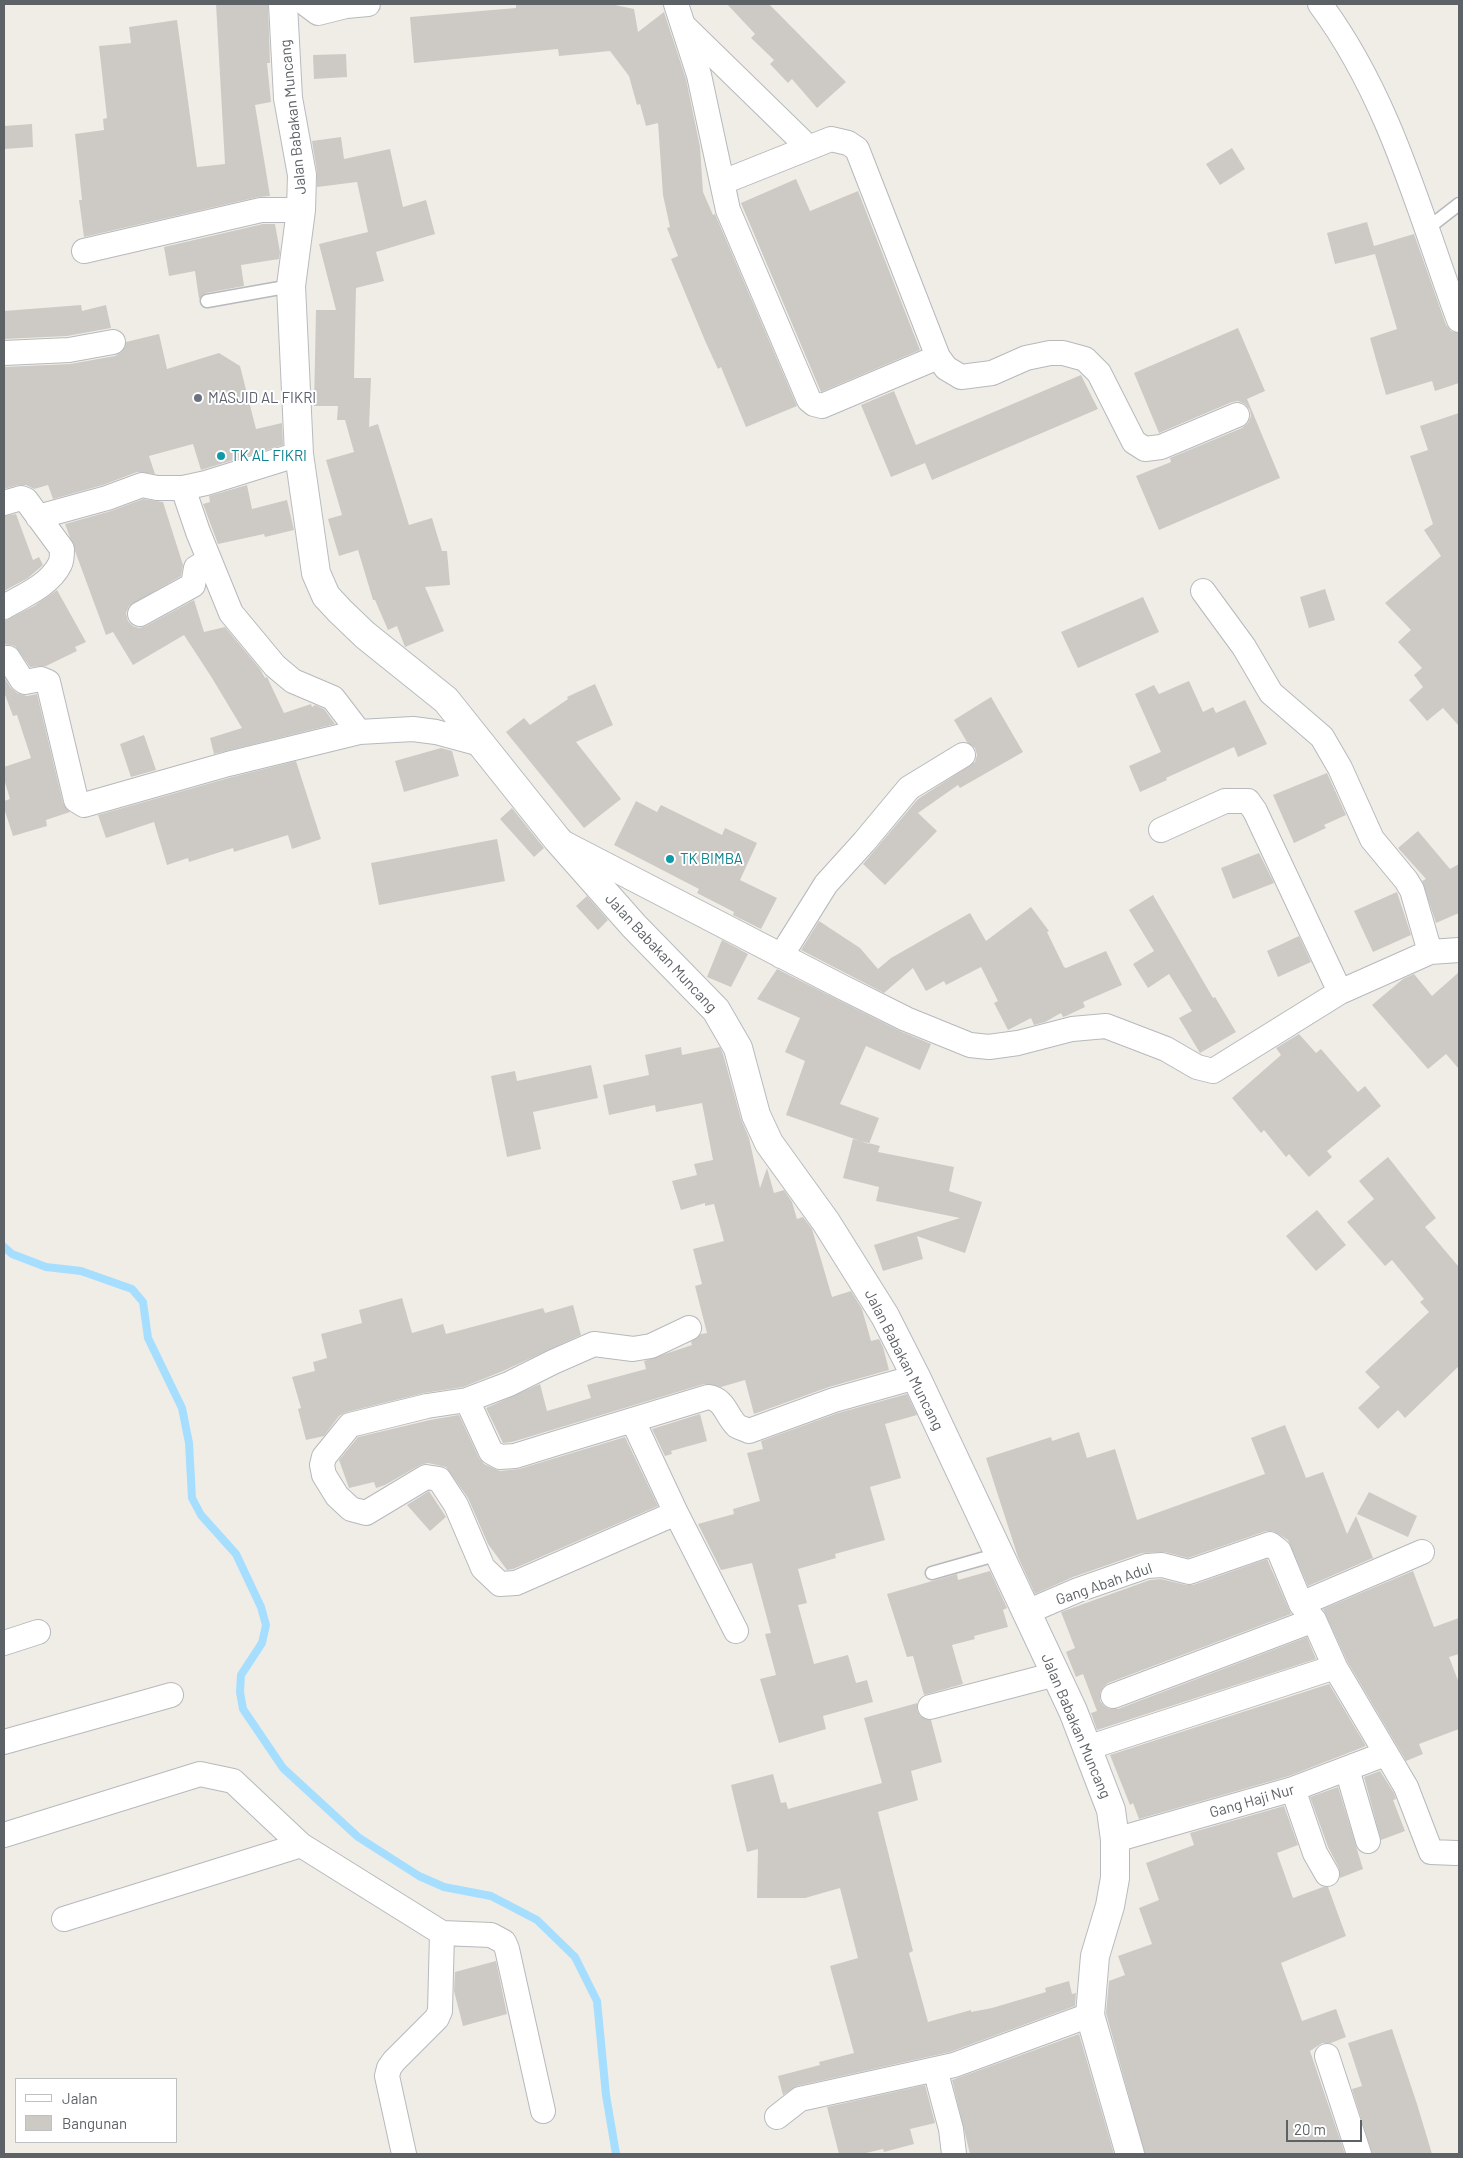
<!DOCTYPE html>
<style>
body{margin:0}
#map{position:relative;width:1463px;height:2158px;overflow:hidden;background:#f0ede6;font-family:Barlow,sans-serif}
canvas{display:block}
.frame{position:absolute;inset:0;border:5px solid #5d6266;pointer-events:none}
.legend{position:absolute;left:15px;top:2078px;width:162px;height:65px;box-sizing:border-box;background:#fff;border:1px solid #bec0c2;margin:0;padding:6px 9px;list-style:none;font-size:15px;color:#5d6266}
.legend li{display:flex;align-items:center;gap:10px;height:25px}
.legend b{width:25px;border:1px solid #bec0c2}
.scale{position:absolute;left:1286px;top:2120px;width:76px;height:22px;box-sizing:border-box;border:2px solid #5d6266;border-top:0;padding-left:6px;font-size:15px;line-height:18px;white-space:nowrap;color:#5d6266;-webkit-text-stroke:4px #fff;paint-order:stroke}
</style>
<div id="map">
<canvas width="1463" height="2158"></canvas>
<div class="frame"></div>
<ul class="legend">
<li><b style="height:6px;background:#fff"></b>Jalan</li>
<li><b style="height:14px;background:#cdcac5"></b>Bangunan</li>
</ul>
<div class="scale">20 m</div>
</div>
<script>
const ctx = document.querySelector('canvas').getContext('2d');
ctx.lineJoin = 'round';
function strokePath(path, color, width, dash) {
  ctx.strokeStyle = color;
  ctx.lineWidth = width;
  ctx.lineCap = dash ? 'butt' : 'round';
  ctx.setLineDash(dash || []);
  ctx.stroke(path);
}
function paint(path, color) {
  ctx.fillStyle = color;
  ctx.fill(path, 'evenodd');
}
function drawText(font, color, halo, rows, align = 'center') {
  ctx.font = font + ' Barlow,sans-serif';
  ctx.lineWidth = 4;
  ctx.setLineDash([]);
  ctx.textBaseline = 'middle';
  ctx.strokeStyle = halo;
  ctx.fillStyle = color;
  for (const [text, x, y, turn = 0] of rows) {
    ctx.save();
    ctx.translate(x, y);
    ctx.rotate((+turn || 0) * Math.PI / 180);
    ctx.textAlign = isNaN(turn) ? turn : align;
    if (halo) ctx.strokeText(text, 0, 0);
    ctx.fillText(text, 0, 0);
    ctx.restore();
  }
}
strokePath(new Path2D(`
 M 4,1247 L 12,1254 L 46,1267 L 81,1271 L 132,1289 L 143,1302 L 148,1338 L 182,1408 L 189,1443 L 192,1498 L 201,1515 L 236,1554 L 261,1607 L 266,1625 L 262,1643 L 241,1675 L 240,1692 L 243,1709 L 283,1768 L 358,1837 L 419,1876 L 444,1887 L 491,1896 L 537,1920 L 575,1957 L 597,2001 L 606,2095 L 616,2154`), '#a6deff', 8);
paint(new Path2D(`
 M 216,4 L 268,4 L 270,63 L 267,63 L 271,102 L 255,105 L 270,196 L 258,197 L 84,237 L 79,200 L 82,200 L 75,134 L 104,130 L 103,119 L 107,118 L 99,46 L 131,43 L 129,27 L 177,20 L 197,167 L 225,164 Z
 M 516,4 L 610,4 L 634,9 L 638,32 L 664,12 L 686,79 L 700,147 L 703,192 L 713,215 L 715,214 L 797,406 L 746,427 L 721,367 L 718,369 L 706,343 L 671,259 L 678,256 L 667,228 L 670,227 L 663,195 L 658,123 L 646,126 L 640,104 L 637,105 L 629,76 L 610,51 L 559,56 L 558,49 L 414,63 L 410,17 L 516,8 Z
 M 727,4 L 769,4 L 846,82 L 817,108 L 792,79 L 788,83 L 770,64 L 774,60 L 751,38 L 755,34 Z
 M 346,54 L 347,77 L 314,79 L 313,55 Z
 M 32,124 L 33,147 L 4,149 L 4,126 Z
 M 341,137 L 344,159 L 390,149 L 403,207 L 426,200 L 435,234 L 376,252 L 384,281 L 356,288 L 354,378 L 371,378 L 369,427 L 378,424 L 409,525 L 432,518 L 442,551 L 447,551 L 450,585 L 425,587 L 444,631 L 405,647 L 397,626 L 388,630 L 375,600 L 373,600 L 358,550 L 339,556 L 328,519 L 342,515 L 326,460 L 354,452 L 345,420 L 337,420 L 338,406 L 314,406 L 316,310 L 336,310 L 319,244 L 368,232 L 357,182 L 317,187 L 317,172 L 312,141 Z
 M 1232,148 L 1245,169 L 1220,185 L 1206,164 Z
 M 796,179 L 810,211 L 858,191 L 920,350 L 821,392 L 741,203 Z
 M 1367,222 L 1374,246 L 1414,234 L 1446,325 L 1451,331 L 1458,333 L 1459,383 L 1435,391 L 1432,381 L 1386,395 L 1370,338 L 1397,329 L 1375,254 L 1335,264 L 1327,233 Z
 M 263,224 L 275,224 L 280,252 L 279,259 L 241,265 L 244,286 L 206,293 L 199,299 L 195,271 L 169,276 L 164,247 Z
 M 81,305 L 82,311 L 106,305 L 111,328 L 67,336 L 4,339 L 4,311 Z
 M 1238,328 L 1265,391 L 1247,399 L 1280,478 L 1159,530 L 1136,476 L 1171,462 L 1170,458 L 1242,428 L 1248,423 L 1251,416 L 1250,410 L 1245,404 L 1238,401 L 1232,402 L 1159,433 L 1134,373 Z
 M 159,334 L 167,369 L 219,353 L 240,366 L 256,429 L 282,423 L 283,445 L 201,470 L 193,444 L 149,456 L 155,474 L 137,472 L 103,485 L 53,499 L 48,485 L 34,489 L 26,485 L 18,485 L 4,489 L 4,367 L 70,364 L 115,356 L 122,352 L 126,342 Z
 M 1081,375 L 1098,409 L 932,480 L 925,463 L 891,477 L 861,405 L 894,391 L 916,445 Z
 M 1459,413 L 1459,726 L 1443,708 L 1427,721 L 1409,700 L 1423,687 L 1414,675 L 1422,668 L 1398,642 L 1411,630 L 1385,603 L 1441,556 L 1424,530 L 1433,524 L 1410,456 L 1428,450 L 1420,426 Z
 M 247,485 L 252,509 L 287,500 L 294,530 L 265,537 L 264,534 L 218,544 L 203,504 L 210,502 L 209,496 Z
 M 143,499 L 163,502 L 183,565 L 181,576 L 129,606 L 126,613 L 128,621 L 133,626 L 139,628 L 146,626 L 194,600 L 204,632 L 225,627 L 260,669 L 265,678 L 267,677 L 284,713 L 311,704 L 312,707 L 315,705 L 324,709 L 335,724 L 214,754 L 210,738 L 242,728 L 212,678 L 184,635 L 133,665 L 113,632 L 106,635 L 65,524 L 111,511 Z
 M 16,514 L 33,560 L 39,557 L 43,565 L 28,578 L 4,591 L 4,516 Z
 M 1325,589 L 1335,620 L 1309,628 L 1300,597 Z
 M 57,590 L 86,642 L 75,647 L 77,651 L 46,666 L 30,667 L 15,646 L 4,644 L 4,621 L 34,606 Z
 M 1143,597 L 1159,632 L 1078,668 L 1061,632 Z
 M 4,677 L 11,688 L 17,693 L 27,696 L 37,694 L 63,803 L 70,812 L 46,820 L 47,826 L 13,836 L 4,808 L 4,801 L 10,799 L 4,779 L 4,767 L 31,758 L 17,715 L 13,716 L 4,692 Z
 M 1189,681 L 1203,712 L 1213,707 L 1216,713 L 1245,700 L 1267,744 L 1238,757 L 1234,747 L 1166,778 L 1167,780 L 1140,792 L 1129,766 L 1161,752 L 1135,694 L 1154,685 L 1159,694 Z
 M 595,684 L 613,725 L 576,742 L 621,799 L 584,828 L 506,732 L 524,718 L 530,725 L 568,699 L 567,697 Z
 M 991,697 L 1023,752 L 960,788 L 958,785 L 918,813 L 937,831 L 885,885 L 863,864 L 918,799 L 975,762 L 977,755 L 975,748 L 967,742 L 954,720 Z
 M 144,735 L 156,770 L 131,777 L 120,744 Z
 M 441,748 L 452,751 L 459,776 L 404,792 L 395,761 Z
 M 296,761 L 321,839 L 292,849 L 288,835 L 234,852 L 233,848 L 189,862 L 188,858 L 167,865 L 154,822 L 106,838 L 98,815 L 232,777 Z
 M 1327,773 L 1346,815 L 1324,825 L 1326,828 L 1294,843 L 1273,795 Z
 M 636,801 L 657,812 L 661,805 L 722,835 L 725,828 L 757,843 L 740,880 L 777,898 L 761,929 L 733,915 L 734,912 L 697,893 L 699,889 L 614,845 Z
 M 512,808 L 544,848 L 534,857 L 500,819 Z
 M 1418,831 L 1450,869 L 1459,864 L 1459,913 L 1436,923 L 1422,881 L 1426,879 L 1398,848 Z
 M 497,839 L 505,881 L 379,905 L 371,863 Z
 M 1259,853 L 1274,883 L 1233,899 L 1221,868 Z
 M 1397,892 L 1411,935 L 1373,952 L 1354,911 Z
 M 1153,895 L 1213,998 L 1215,997 L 1236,1032 L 1200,1053 L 1179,1018 L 1192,1011 L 1169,974 L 1148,988 L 1133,964 L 1154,951 L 1129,910 Z
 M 587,896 L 608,920 L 598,930 L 576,906 Z
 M 1031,907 L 1049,931 L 1047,932 L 1064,967 L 1066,968 L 1106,951 L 1122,985 L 1083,1002 L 1085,1007 L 1066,1016 L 1063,1017 L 1061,1013 L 1045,1022 L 1034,1025 L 1031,1018 L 1008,1030 L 994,1003 L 998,1001 L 981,967 L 946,985 L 944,981 L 926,991 L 913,968 L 884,993 L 801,950 L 819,921 L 860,948 L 878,969 L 891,958 L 970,913 L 986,941 Z
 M 1299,936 L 1311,962 L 1278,977 L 1267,951 Z
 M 722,940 L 748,954 L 731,987 L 707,977 Z
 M 777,969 L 900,1031 L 931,1044 L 920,1070 L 866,1046 L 840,1104 L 879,1118 L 869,1144 L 786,1115 L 805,1061 L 785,1052 L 800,1018 L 757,999 Z
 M 1459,972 L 1459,1069 L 1446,1054 L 1428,1069 L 1372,1005 L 1403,979 L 1414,974 L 1432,996 Z
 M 1299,1034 L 1316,1053 L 1321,1049 L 1358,1092 L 1365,1086 L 1381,1106 L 1327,1151 L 1332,1157 L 1309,1177 L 1289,1154 L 1286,1157 L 1264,1130 L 1261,1133 L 1232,1098 L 1281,1055 L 1276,1048 Z
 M 681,1047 L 682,1055 L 720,1047 L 723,1054 L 741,1119 L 749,1138 L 760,1188 L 767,1168 L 774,1193 L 784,1190 L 792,1202 L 797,1219 L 803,1217 L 812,1229 L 832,1297 L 851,1291 L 862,1309 L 871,1341 L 879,1339 L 883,1347 L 889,1370 L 829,1387 L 754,1414 L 745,1380 L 721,1387 L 704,1384 L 512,1442 L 503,1443 L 486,1408 L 540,1384 L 547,1411 L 591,1398 L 587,1385 L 646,1369 L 644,1361 L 692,1345 L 691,1342 L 701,1334 L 707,1333 L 695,1286 L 702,1284 L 693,1249 L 724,1241 L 714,1204 L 705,1206 L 705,1203 L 681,1210 L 672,1181 L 697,1175 L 694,1164 L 713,1160 L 702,1103 L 656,1112 L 655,1105 L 609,1115 L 603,1085 L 649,1075 L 645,1055 Z
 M 591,1065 L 598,1098 L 533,1112 L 541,1149 L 507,1157 L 491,1076 L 515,1071 L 517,1081 Z
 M 853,1139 L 880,1146 L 878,1152 L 954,1167 L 949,1191 L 982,1202 L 965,1253 L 917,1236 L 923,1259 L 883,1271 L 874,1245 L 960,1218 L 876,1201 L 879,1187 L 843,1178 Z
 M 1388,1157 L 1436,1218 L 1425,1227 L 1459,1267 L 1459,1366 L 1405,1418 L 1398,1410 L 1378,1429 L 1358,1408 L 1380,1387 L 1365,1372 L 1429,1312 L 1420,1302 L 1424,1299 L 1392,1260 L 1385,1266 L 1347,1222 L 1374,1199 L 1359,1181 Z
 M 1317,1210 L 1346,1245 L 1316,1271 L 1286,1236 Z
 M 402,1298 L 412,1333 L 443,1324 L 446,1334 L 543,1308 L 545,1313 L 573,1305 L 581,1335 L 503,1371 L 463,1387 L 424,1393 L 347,1412 L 339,1416 L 324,1436 L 306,1440 L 298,1409 L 301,1408 L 292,1377 L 315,1371 L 313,1362 L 327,1358 L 321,1334 L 362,1323 L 359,1310 Z
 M 907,1394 L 917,1415 L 885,1424 L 901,1478 L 870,1487 L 885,1540 L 835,1554 L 836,1558 L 798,1569 L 807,1603 L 798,1605 L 814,1664 L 848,1655 L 856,1683 L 867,1680 L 873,1702 L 823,1716 L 826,1729 L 779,1743 L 760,1679 L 776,1675 L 765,1634 L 771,1633 L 752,1563 L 721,1570 L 698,1524 L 734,1514 L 733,1509 L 760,1501 L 747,1453 L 763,1449 L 761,1441 L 838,1413 Z
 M 700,1414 L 707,1441 L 671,1451 L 672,1454 L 665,1456 L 652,1429 Z
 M 459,1415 L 479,1458 L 484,1464 L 500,1471 L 519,1469 L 625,1437 L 658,1506 L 513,1569 L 507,1570 L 488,1544 L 468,1498 L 446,1467 L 428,1463 L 420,1465 L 385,1485 L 376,1488 L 374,1482 L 349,1488 L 339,1460 L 358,1437 L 430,1420 Z
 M 1285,1425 L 1306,1478 L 1323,1472 L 1347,1534 L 1356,1516 L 1373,1558 L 1308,1586 L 1288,1540 L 1273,1531 L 1266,1531 L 1188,1558 L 1165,1552 L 1142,1553 L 1073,1577 L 1035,1594 L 1018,1557 L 986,1458 L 1051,1437 L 1052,1441 L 1079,1432 L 1087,1458 L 1115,1449 L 1137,1520 L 1265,1474 L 1251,1438 Z
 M 429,1491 L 446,1517 L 430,1531 L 407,1505 Z
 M 1369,1492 L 1417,1516 L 1408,1537 L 1357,1514 Z
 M 1267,1559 L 1291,1614 L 1108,1683 L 1103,1687 L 1100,1693 L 1100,1701 L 1104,1706 L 1110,1709 L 1118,1709 L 1307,1637 L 1316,1659 L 1097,1730 L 1091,1713 L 1097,1711 L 1083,1674 L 1076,1677 L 1066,1652 L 1075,1648 L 1061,1612 L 1150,1580 L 1161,1579 L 1186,1585 L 1193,1585 Z
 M 990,1571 L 1007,1608 L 1003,1610 L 1008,1627 L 974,1636 L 975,1639 L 952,1645 L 963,1684 L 924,1695 L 913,1656 L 907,1657 L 887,1594 L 957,1574 L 958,1580 Z
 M 1413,1571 L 1434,1627 L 1459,1618 L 1459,1654 L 1449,1657 L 1459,1683 L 1459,1729 L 1419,1744 L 1423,1754 L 1406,1761 L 1347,1661 L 1323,1609 Z
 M 1329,1684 L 1366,1746 L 1289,1776 L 1139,1819 L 1133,1803 L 1130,1805 L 1110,1755 Z
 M 917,1703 L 917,1710 L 920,1716 L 931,1720 L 942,1762 L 911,1771 L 918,1800 L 878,1812 L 913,1951 L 909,1953 L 928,2022 L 971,2010 L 971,2012 L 992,2008 L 1046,1992 L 1045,1988 L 1069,1981 L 1072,1994 L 1076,1993 L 1075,2006 L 950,2052 L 797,2086 L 783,2095 L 778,2076 L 820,2065 L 819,2062 L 854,2053 L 830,1966 L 858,1958 L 840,1888 L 805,1898 L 757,1898 L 758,1849 L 747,1852 L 731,1785 L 773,1774 L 781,1803 L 786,1802 L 788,1809 L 882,1783 L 864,1718 Z
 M 1380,1771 L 1394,1793 L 1396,1799 L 1393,1800 L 1405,1831 L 1381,1840 L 1364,1777 Z
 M 1338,1787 L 1363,1869 L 1340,1878 L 1339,1868 L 1328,1847 L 1310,1797 Z
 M 1284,1806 L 1298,1845 L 1277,1853 L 1293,1898 L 1323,1887 L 1328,1887 L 1346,1936 L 1281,1963 L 1302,2021 L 1336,2009 L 1346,2037 L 1331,2043 L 1322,2043 L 1310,2051 L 1345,2154 L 1145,2154 L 1106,2013 L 1109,1981 L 1125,1975 L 1118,1956 L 1152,1944 L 1139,1908 L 1159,1900 L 1146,1863 L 1194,1845 L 1190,1833 Z
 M 496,1961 L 507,2014 L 463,2026 L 454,1991 L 455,1972 Z
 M 1392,2029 L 1417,2104 L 1432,2154 L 1372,2154 L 1352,2089 L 1362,2086 L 1348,2043 Z
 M 1079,2034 L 1114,2154 L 970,2154 L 952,2080 Z
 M 925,2085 L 935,2123 L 910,2129 L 914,2144 L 884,2152 L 883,2149 L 862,2154 L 839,2154 L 827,2107 Z`), '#cdcac5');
const lane = new Path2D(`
 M 1428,228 L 1459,204
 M 207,301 L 291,286
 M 932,1573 L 999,1554`);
const street = new Path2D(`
 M 306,4 L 318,13 L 346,6 L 368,4
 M 676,4 L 699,75 L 728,210 L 809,400 L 814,404 L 822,406 L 938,357
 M 1320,4 C 1390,98 1419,212 1459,320
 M 685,27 L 808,147
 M 723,182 L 831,139 L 848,143 L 857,149 L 938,357 L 946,368 L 961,377 L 992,373 L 1026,358 L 1050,353 L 1063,353 L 1085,359 L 1099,373 L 1134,442 L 1145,449 L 1161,447 L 1237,415
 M 84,251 L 261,210 L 301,210
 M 4,353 L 69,350 L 113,342
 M 183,488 L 198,532 L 231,613 L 275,666 L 293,681 L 333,698 L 359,732
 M 4,503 L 21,498 L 26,500 L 62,549 C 62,553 62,560 60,564 C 50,585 23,596 4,607
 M 38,517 L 107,498 L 142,485 L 157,488 L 183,488 L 206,483 L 299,454
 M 1203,591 L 1244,647 L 1271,693 L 1322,737 L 1340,768 L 1372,839 L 1406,880 L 1412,890 L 1430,952
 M 140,614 L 193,585 L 196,568 L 209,560
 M 4,658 L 8,658 L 22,680 L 25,682 L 41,679 L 48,682 L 76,800 L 84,805 L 228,764 L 359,732 L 413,729 L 436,732 L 484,745
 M 1161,830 L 1225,801 L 1248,801 L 1255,811 L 1340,992
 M 562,842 L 842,987 L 906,1019 L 970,1045 L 989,1047 L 1018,1043 L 1072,1029 L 1106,1026 L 1166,1049 L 1197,1067 L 1213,1071 L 1340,992 L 1430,952 L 1459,950
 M 781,956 L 826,884 L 864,842 L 909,788 L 963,755
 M 467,1400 L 491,1452 L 500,1457 L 515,1456 L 557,1443 L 708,1397 C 725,1399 726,1416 737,1426 C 740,1428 745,1429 749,1431 L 834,1400 L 916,1377
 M 633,1421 L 676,1513 L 736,1631
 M 676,1513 L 516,1583 L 500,1584 L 483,1568 L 456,1505 L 439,1479 L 426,1477 L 366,1513 L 351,1509 L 337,1496 L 324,1475 L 322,1465 L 324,1457 L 350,1425 L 427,1406 L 467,1400 L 509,1384 L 553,1362 L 594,1344 L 633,1349 L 651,1346 L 689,1328
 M 1301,1604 L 1422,1552
 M 1027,1612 L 1078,1590 L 1147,1566 L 1162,1565 L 1189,1572 L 1270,1544 L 1279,1551 L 1301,1604 L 1314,1620 L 1335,1667 L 1406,1787 L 1431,1852 L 1456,1853
 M 4,1643 L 38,1632
 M 1113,1696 L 1314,1620
 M 930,1707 L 1056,1674
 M 4,1742 L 171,1695
 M 1087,1748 L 1335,1667
 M 1347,1769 L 1368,1841
 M 1293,1789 L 1315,1853 L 1327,1874
 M 4,1835 L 200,1774 L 233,1781 L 301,1845 L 442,1933 L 491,1935 L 504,1942 L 507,1949 L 543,2111
 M 1115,1840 L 1293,1789 L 1385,1754
 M 64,1919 L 301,1845
 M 1327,2056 L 1359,2154
 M 935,2069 L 951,2129 L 954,2154
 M 777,2117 L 800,2099 L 954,2065 L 1090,2015
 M 404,2154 L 387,2076 L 389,2068 L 394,2061 L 437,2018 L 440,2011 L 442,1933`);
const secondary = new Path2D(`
 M 283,4 L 288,98 L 302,175 L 301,210 L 291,286 L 299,454 L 316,573 L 326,596 L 340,611 L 365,635 L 446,700 L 557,839 L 634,926 L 716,1010 L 738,1048 L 756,1115 L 769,1143 L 826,1222 L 885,1316 L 916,1377 L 1073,1711 L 1111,1810 L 1115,1840 L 1115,1878 L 1110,1906 L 1095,1956 L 1090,2015 L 1130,2154`);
strokePath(lane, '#b6b9bd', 15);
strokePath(street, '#b6b9bd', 26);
strokePath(secondary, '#b7bbc0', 30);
strokePath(lane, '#fff', 12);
strokePath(street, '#fff', 24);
strokePath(secondary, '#fff', 28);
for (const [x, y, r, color] of [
 [198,398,5,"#6b7280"],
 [221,456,5,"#0f9aa8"],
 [670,859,5,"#0f9aa8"]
]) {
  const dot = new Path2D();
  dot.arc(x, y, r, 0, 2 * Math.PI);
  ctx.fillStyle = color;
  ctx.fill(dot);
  strokePath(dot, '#fff', 2);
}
drawText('15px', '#5d6266', '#fff', [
 ["Jalan Babakan Muncang",293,117,-96],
 ["Jalan Babakan Muncang",661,953,47],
 ["Jalan Babakan Muncang",904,1360,63],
 ["Gang Abah Adul",1104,1584,-19],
 ["Jalan Babakan Muncang",1076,1726,67],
 ["Gang Haji Nur",1252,1801,-16]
]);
drawText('15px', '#5b616d', '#fff', [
 ["MASJID AL FIKRI",208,398]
], 'left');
drawText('15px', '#0d838f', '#fff', [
 ["TK AL FIKRI",231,456],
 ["TK BIMBA",680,859]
], 'left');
</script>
